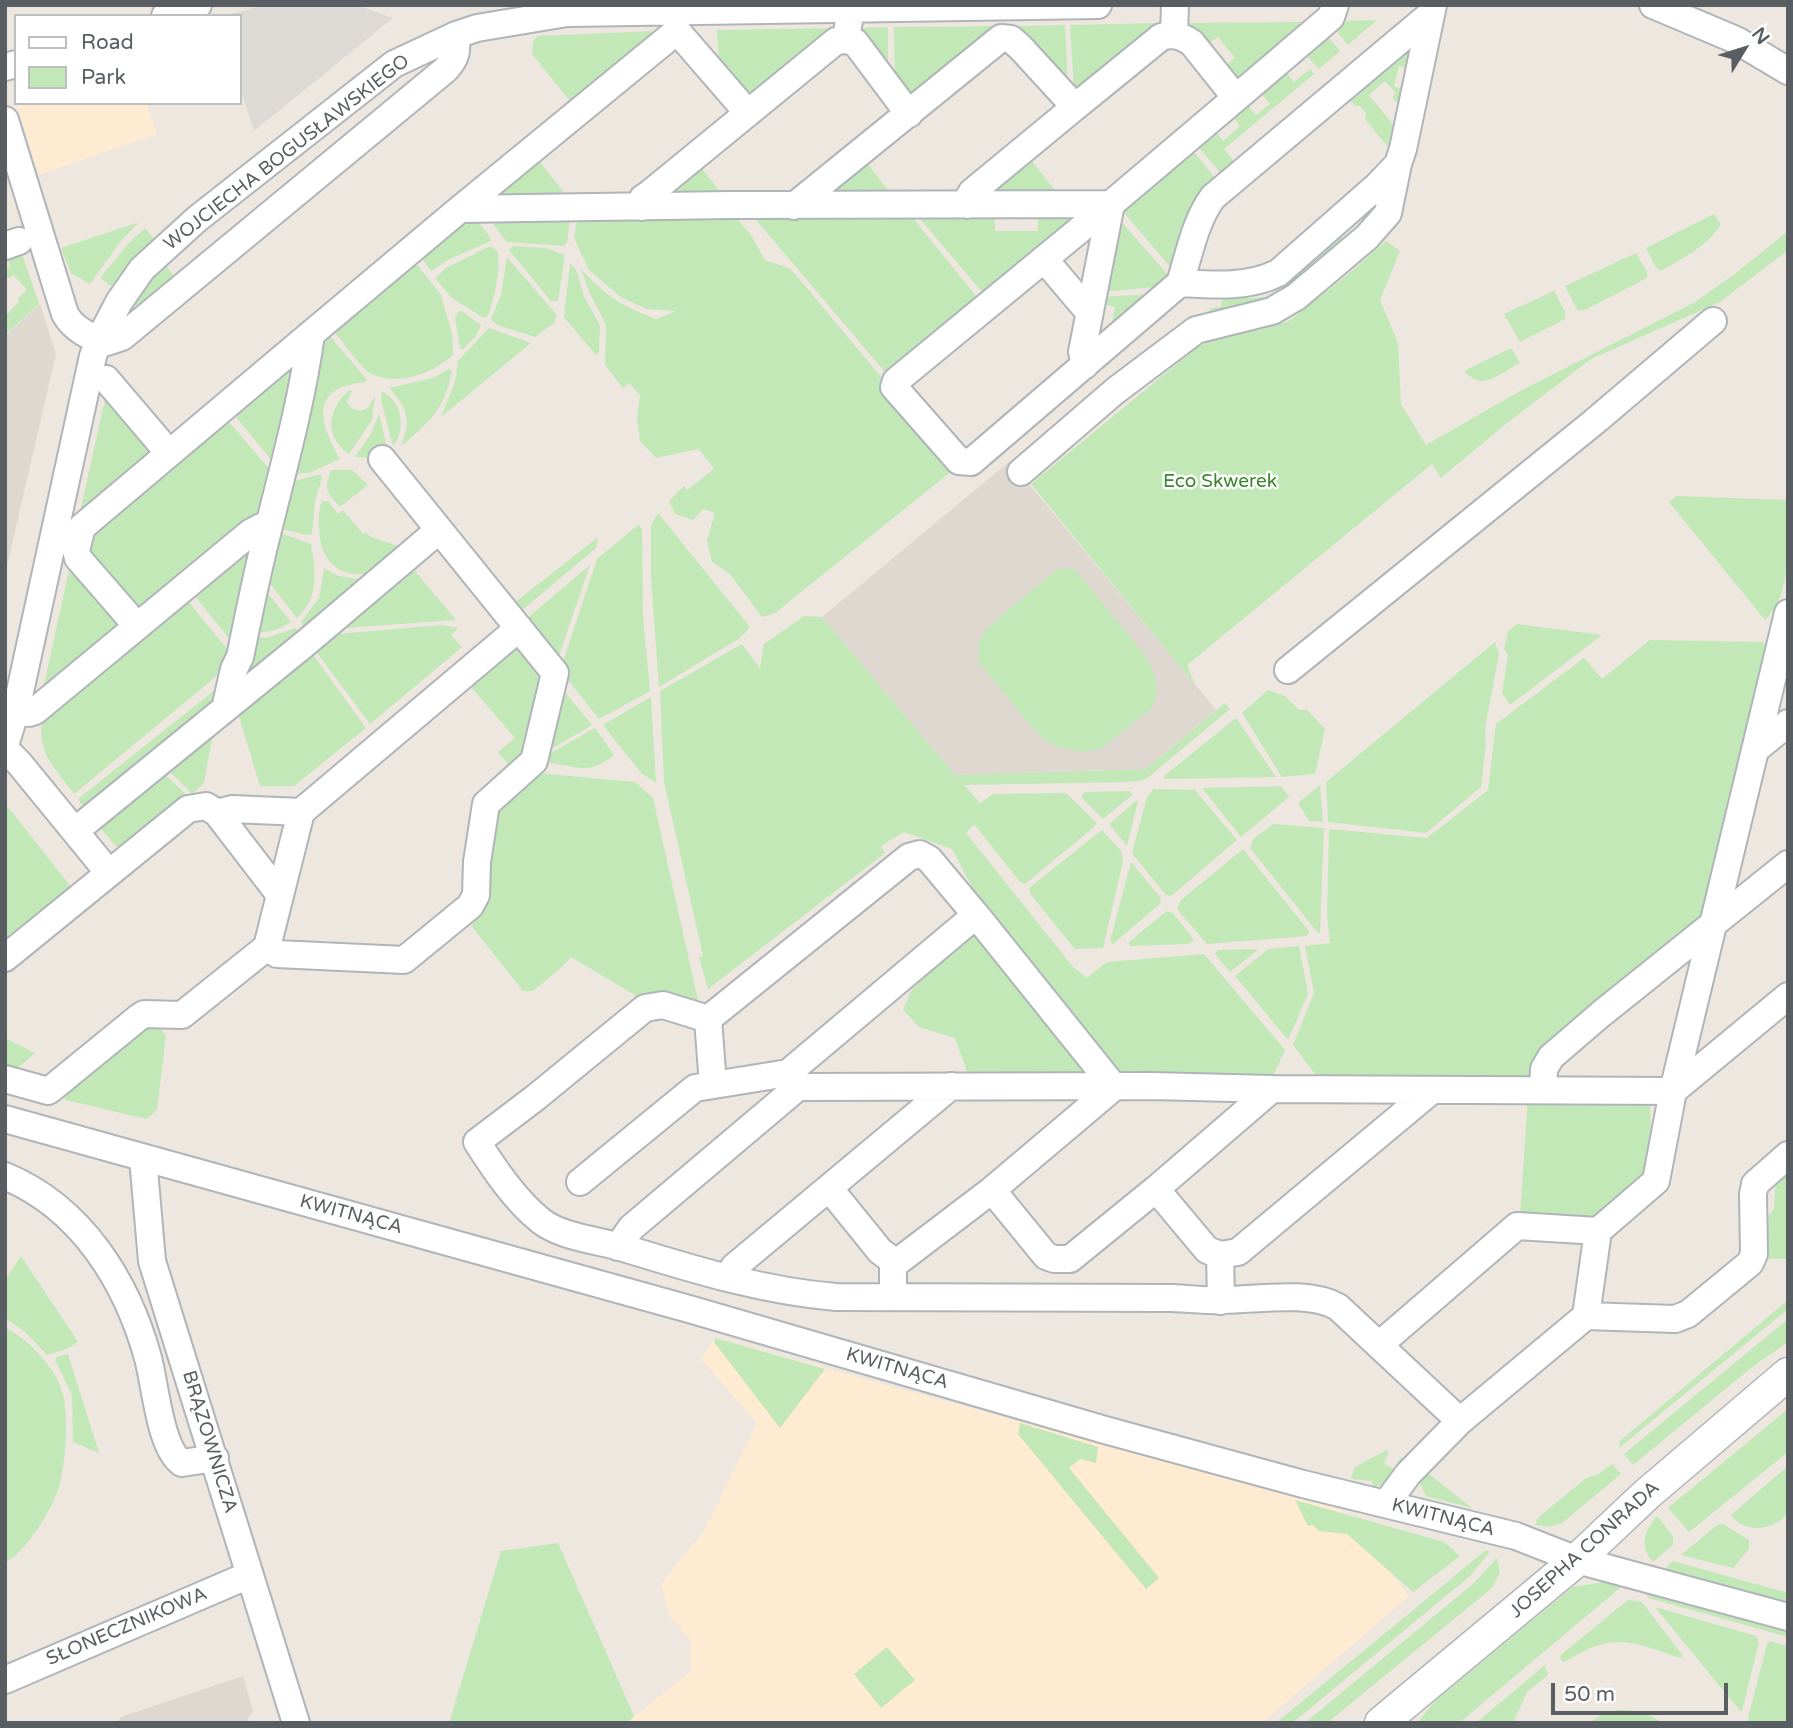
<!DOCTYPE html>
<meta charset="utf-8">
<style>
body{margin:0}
#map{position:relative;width:1793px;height:1728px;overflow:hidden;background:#ede7df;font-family:"Varela Round",sans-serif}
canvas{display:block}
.frame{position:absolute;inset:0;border:7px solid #585e62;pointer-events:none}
.legend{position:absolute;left:14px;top:14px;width:228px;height:91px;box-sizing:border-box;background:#fff;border:2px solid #bcbfc0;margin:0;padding:9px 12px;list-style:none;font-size:21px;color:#585e62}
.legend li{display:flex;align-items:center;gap:14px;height:35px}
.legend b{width:35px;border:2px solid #bcbfc0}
.north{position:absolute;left:1709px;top:14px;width:70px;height:70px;-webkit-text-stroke:5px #fff;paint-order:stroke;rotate:52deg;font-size:19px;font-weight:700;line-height:28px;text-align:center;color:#585e62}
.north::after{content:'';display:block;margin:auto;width:24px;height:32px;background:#585e62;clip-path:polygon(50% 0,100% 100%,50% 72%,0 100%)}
.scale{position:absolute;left:1551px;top:1683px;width:177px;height:32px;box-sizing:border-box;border:4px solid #585e62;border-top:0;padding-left:9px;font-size:21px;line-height:24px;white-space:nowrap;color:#585e62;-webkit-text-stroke:5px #fff;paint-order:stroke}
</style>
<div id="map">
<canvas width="1793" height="1728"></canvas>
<div class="frame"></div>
<ul class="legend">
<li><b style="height:9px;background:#fff"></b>Road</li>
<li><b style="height:19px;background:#c2e8b8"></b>Park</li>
</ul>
<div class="north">N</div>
<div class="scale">50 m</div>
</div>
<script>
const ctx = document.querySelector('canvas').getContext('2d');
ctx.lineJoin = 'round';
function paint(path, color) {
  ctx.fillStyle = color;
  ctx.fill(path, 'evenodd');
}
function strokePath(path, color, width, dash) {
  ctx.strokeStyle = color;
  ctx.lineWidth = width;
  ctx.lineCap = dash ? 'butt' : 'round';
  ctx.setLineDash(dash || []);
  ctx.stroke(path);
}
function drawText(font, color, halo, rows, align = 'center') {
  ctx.font = font + ' "Varela Round",sans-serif';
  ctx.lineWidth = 5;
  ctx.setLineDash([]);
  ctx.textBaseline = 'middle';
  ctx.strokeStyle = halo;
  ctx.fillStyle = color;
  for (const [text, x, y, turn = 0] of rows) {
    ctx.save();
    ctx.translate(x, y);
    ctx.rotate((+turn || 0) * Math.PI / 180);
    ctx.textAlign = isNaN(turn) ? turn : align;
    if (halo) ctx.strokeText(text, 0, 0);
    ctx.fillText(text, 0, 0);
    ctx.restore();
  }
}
paint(new Path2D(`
 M 16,103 L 146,103 L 157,134 L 39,175 Z
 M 715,1338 L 1341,1510 L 1409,1596 L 1262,1723 L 627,1723 L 690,1672 L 690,1640 L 669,1615 L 661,1584 L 704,1531 L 757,1423 L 701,1359 Z`), '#ffebd2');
paint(new Path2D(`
 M 265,5 L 357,5 L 393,18 L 254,131 L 240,88 L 240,16 L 223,16 Z`), '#ddd9d4');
paint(new Path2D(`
 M 40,304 L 56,354 L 5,574 L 5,336 Z
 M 1010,461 L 1216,710 L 1146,769 L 955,775 L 822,617 Z
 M 243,1676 L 253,1711 L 248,1718 L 249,1723 L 117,1723 L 121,1717 Z`), '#dfd8d0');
paint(new Path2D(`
 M 1377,20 L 1348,45 L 1332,25 L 1337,21 Z
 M 1302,22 L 1304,32 L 1239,80 L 1220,70 L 1235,58 L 1218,37 L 1202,48 L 1183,23 Z
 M 1159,23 L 1161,27 L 1079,91 L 1074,88 L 1070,25 Z
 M 1065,25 L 1068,85 L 1014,32 L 1020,26 Z
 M 997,26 L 993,32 L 910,103 L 895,78 L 894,27 Z
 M 888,27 L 888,76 L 854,33 L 860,28 Z
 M 840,28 L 753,94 L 741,91 L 719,65 L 717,30 Z
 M 655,31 L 656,36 L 574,106 L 532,54 L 533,42 L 537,36 Z
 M 1324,32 L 1340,51 L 1319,69 L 1302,51 Z
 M 1412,39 L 1416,70 L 1399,66 L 1394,86 L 1410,92 L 1403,110 L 1392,97 L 1396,93 L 1385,81 L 1369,95 L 1395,127 L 1388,147 L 1365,119 L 1366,113 L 1360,106 L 1355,106 L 1347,96 Z
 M 1282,68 L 1294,82 L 1310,69 L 1314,74 L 1224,149 L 1238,166 L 1224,177 L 1194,142 L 1212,127 L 1223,141 L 1240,126 L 1229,112 L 1243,100 L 1256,115 L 1270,104 L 1257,88 Z
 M 1189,146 L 1218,182 L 1173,270 L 1118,206 Z
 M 534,155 L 570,200 L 484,198 Z
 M 1028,156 L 1061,198 L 982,194 Z
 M 864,159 L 895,199 L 824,199 Z
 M 700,166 L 726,199 L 657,199 Z
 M 994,211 L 995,231 L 1038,231 L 1038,211 L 1082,211 L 987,298 L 917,215 Z
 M 908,212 L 981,302 L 890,378 L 751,214 Z
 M 707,213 L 737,219 L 751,235 L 765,260 L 791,269 L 887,384 L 953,470 L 775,613 L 762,617 L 730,574 L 712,562 L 707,541 L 715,513 L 703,509 L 693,520 L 675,514 L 669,501 L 684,486 L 687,490 L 714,469 L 699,449 L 656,458 L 640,441 L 637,419 L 640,395 L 629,383 L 623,388 L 605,365 L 606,325 L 590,294 L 581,269 C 608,297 618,304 656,319 L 676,311 L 647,309 L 622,298 L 589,270 L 574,238 L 578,215 Z
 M 1714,214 L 1721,224 C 1709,245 1681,260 1660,271 L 1657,269 L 1646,248 Z
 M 486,215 L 570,219 L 567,242 L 564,246 L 507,242 Z
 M 461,217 L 475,218 L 488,234 L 491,241 L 448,260 L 431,271 L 417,252 Z
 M 1119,219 L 1167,274 L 1169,278 L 1165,286 L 1103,292 Z
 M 139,222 L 121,241 L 90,284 L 71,273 L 61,248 Z
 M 145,228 L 155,240 L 140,254 L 114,288 L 100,278 L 129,243 Z
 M 1788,231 L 1788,250 L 1720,302 L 1591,359 L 1507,423 L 1441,478 L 1432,464 L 1187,665 L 1195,685 L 1031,484 L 1196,348 L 1205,343 L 1289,321 L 1352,271 L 1386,241 L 1400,251 L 1380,300 L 1398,343 L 1401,404 L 1426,445 L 1520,391 L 1695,302 L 1736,273 Z
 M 1341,237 L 1346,243 L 1279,298 L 1212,316 L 1210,308 L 1221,307 L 1222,299 L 1266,297 L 1275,291 Z
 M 514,246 L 546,248 L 565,255 L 558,301 L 551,301 L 509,250 Z
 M 488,247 L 492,247 L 498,252 C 500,274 495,296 488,316 L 484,318 L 452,298 L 435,278 L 446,268 Z
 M 21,251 L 39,304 L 5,335 L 5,317 L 19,301 L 17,299 L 27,290 L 14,275 L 9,278 L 5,275 L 5,270 L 10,267 L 7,256 Z
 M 1636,253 L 1647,272 L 1647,278 L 1587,309 L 1578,311 L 1565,286 Z
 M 411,257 L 441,295 L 452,334 L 453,355 C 432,374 396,387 370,373 C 361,368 338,336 330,326 Z
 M 507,257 L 556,314 L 555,322 L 535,337 L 497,325 L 491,319 L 501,295 Z
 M 570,263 L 576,269 L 584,296 L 600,326 L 599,352 L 596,355 L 564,317 Z
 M 165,265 L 177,280 L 143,310 L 132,302 Z
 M 1554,291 L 1565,311 L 1565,319 L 1520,342 L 1504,314 Z
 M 1157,294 L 1110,333 L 1115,307 L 1100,303 L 1101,297 Z
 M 462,311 L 481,325 L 476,336 L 463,349 L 460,348 L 455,318 L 458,312 Z
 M 489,328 L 531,343 L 441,417 L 455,382 L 458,361 Z
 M 325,330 L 367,380 L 365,382 C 309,388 319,421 340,459 L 309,473 L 293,474 Z
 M 1509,349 L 1512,349 L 1520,363 C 1499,374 1483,392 1464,371 Z
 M 288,361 L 296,364 L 277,467 L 231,411 Z
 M 448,369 L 452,371 C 445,409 429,423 401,446 C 411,419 408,409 389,388 L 433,378 Z
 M 107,390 L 159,453 L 79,517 Z
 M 350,390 L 352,391 L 347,402 C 352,411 360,413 369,407 L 375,396 L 372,420 L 349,454 C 323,437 328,407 350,390 Z
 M 382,391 C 402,401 407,429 393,446 L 381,400 Z
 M 379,414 L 388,451 L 372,458 L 355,457 L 370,435 Z
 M 224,416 L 276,477 L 268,508 L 142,608 L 132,605 L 85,552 L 86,540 Z
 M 331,470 L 352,470 L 368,485 L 340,507 C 326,491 324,490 331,470 Z
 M 316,475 L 321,475 L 322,478 L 315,501 L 312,534 L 307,535 L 281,529 L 288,483 Z
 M 1676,496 L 1788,500 C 1788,534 1793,596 1765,620 L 1669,502 Z
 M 322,501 L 328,501 L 338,514 L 343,510 L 363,534 L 366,532 L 371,537 L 407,549 C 399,556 390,565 381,569 C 352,582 325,571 320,538 C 319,526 317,513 322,501 Z
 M 658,513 L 750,627 L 740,638 L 659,687 L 651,578 L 651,525 Z
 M 638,525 L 642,529 L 643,615 L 650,691 L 599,719 L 560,670 L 597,559 Z
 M 283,534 L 311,544 C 316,571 319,598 297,618 L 265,577 L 275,535 Z
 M 598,537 L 596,548 L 520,612 L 513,604 Z
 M 253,547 L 236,647 L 189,589 Z
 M 409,564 L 456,620 L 332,629 L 379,590 L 384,595 L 399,582 L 395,576 Z
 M 70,565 L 124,627 L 42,694 Z
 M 590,565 L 556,664 L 526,619 Z
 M 324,568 L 338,576 L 367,580 L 361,586 L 354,585 L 326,608 L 326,613 L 303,629 L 302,621 L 319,598 Z
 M 1074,568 L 1144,654 C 1155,672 1163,691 1150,710 L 1100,749 L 1083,752 L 1062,748 L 1047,742 L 1035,731 L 979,662 L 978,644 L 987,628 L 1056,570 Z
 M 265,590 L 291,622 C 278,630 266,635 251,630 Z
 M 183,595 L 232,655 L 230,665 L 74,794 C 55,768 35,751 43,717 Z
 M 804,616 L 822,617 L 955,775 L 1146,769 L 1225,703 L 1230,709 L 1145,780 L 1130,782 L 964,785 L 980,803 L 993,794 L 1066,793 L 1096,822 L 1094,827 L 1025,884 L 1020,882 L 974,824 L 966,833 L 1073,967 L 1087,978 L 1107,962 L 1204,954 L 1285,1050 L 1271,1081 L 969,1077 L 955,1038 L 919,1027 L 903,1010 L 912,989 L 971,937 L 980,902 L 952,849 L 904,832 L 881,846 L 885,853 L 708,989 L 699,957 L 703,956 L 664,782 L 660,691 L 742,644 L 760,668 L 764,644 Z
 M 1517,624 L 1602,635 L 1510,705 L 1502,693 L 1508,655 L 1504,649 L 1508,631 Z
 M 442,625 L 458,628 L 451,635 L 462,647 L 370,724 L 312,646 L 325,635 Z
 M 296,628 L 300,635 L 245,681 L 251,637 L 266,638 Z
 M 1650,640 L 1763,642 L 1769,650 L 1709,897 L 1699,917 L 1680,937 L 1525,1080 L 1321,1082 L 1293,1045 L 1314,993 L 1305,946 L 1330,943 L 1327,915 L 1329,829 L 1427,838 L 1488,790 L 1496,724 L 1584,658 L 1602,679 Z
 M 1495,642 L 1499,654 L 1485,728 L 1486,743 L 1481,787 L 1426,833 L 1328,822 L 1326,782 Z
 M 309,649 L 366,728 L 294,786 L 260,786 L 237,710 L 239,708 L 245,710 L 273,687 Z
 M 511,650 L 522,650 L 547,674 L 530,757 L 514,771 L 498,752 L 515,738 L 466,681 Z
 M 226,681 L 220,704 L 84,808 L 78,799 Z
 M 1268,690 L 1285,696 L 1299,710 L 1307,710 L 1325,729 L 1315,774 L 1282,777 L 1242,713 Z
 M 564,691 L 592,725 L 551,749 L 546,734 Z
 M 651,697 L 656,783 L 641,773 L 603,725 Z
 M 1236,718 L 1276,777 L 1165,779 L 1164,776 Z
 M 214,728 L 204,783 L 192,794 L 166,768 Z
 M 595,728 L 614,755 C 589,775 580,767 550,763 L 549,754 Z
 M 162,772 L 189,797 L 121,852 L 98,825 Z
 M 537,773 L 635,782 L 653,798 L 699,1005 L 650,1004 L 571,957 L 563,966 L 533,991 L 523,991 L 466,919 L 490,807 Z
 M 1320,785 L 1323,822 L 1309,821 L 1298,803 Z
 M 1281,786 L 1289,797 L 1241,837 L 1202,788 Z
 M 1154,789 L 1195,790 L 1237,840 L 1171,896 L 1166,895 L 1132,853 L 1147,797 Z
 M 1130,791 L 1132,795 L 1103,819 L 1081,797 L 1085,792 Z
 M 1137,800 L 1138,801 L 1127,846 L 1109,824 Z
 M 5,803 L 75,892 L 5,950 Z
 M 1273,824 L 1324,828 L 1320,933 L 1317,932 L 1250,848 L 1253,839 Z
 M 1102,830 L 1121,851 L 1123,861 L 1103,948 L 1075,949 L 1031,895 L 1029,888 Z
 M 1243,849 L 1308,930 L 1309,932 L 1307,936 L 1207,944 L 1177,909 L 1181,900 Z
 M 1131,862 L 1160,897 L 1161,903 L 1113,944 L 1110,941 Z
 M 1167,911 L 1173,913 L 1194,940 L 1189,944 L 1130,946 L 1129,942 Z
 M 1299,946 L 1308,994 L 1288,1040 L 1235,976 L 1268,949 Z
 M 1259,949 L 1230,972 L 1215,954 L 1218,950 Z
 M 156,1023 L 166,1036 L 157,1110 L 146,1119 L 66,1100 L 63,1095 L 136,1026 Z
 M 5,1038 L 35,1053 L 11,1074 L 5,1073 Z
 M 1528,1095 L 1650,1099 L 1652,1178 L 1595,1223 L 1520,1216 Z
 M 1788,1165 L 1788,1259 L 1766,1259 L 1764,1257 L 1764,1222 L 1774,1209 L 1776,1176 Z
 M 21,1256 L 78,1342 L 67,1349 L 47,1355 L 24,1331 L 5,1318 L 5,1280 Z
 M 1788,1300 L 1788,1309 L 1619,1448 L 1620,1441 Z
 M 1788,1319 L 1788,1342 L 1751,1368 L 1633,1465 L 1624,1454 Z
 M 5,1327 C 28,1340 54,1365 62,1391 C 69,1413 66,1460 60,1483 C 54,1507 27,1551 6,1562 Z
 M 715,1338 L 825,1369 L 780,1428 L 714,1342 Z
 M 68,1354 L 99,1453 L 73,1442 L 72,1395 L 55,1360 L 57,1357 Z
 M 1788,1409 L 1788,1452 L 1689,1532 L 1668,1508 Z
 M 1020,1423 L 1098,1447 L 1096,1463 L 1080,1459 L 1069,1468 L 1159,1578 L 1146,1589 L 1018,1434 Z
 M 1387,1450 L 1389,1451 L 1384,1464 L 1394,1469 L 1401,1457 L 1407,1460 L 1384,1485 L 1373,1487 L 1372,1481 L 1351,1479 L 1355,1467 Z
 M 1612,1464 L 1621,1474 L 1562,1523 L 1549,1527 L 1535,1525 L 1539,1517 L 1586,1478 L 1597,1475 Z
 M 1788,1466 L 1788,1513 C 1773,1531 1745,1534 1731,1515 Z
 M 1424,1470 L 1472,1508 L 1426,1496 L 1420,1483 Z
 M 1295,1500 L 1444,1542 L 1460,1556 L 1413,1592 L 1347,1534 L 1319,1531 L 1313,1525 L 1308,1526 Z
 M 1657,1516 L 1673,1536 L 1673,1545 L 1653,1562 C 1639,1546 1644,1531 1657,1516 Z
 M 1723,1524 L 1749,1540 L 1749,1549 L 1733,1568 L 1681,1555 L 1717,1525 Z
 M 558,1543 L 634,1716 L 627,1723 L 449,1723 L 501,1551 Z
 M 1486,1550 L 1490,1552 L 1470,1576 L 1313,1706 L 1292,1723 L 1276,1723 Z
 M 1497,1558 L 1500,1572 L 1492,1588 L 1327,1723 L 1305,1723 L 1474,1583 Z
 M 1673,1561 L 1788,1593 L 1788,1606 L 1663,1571 Z
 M 1604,1582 L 1621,1587 L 1459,1723 L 1417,1723 L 1436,1700 L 1573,1587 Z
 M 1644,1591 L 1788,1631 L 1788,1637 L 1649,1598 Z
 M 1628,1600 L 1642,1602 L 1683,1656 L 1680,1658 C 1630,1641 1613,1631 1565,1662 L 1562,1661 L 1560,1657 L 1563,1653 Z
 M 1655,1607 L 1756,1636 L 1759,1642 L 1742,1711 L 1740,1711 Z
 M 1770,1641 L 1788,1646 L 1788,1723 L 1749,1723 L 1748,1718 L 1767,1644 Z
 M 887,1647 L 915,1680 L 881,1708 L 854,1674 Z
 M 1545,1665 L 1548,1675 L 1527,1692 L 1513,1723 L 1476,1723 Z
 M 1617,1710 C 1634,1710 1648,1711 1661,1723 L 1590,1723 L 1599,1716 Z`), '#c2e8b8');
const minor = new Path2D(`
 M 1653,5 L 1736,40 L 1788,71
 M 165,16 L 198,5
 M 1174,35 L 1175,5
 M 846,40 L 855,42 L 909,114
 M 5,67 L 16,64
 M 5,120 L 65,314 C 74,330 90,337 107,342 L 122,337 L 445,70 C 457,58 457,51 456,35
 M 1111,204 L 896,381 L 894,387 L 959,461 L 971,462 L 1180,283 C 1212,285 1248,288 1278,273 L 1377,186 L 1398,164 L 1403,149 L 1433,5
 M 968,205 L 969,197 L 972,192 L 1075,107
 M 794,206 L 1001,38 L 1011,39 L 1021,48 L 1075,107 L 1161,37 C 1173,33 1182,36 1192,43 L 1236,98 L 1331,17 L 1335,5
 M 642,207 L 643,198 L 649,194 L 836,41 L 846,40 L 851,7
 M 460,209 L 677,31 L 748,113
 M 5,246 L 19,241
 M 1044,259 L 1089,312
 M 1180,283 C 1189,255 1195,221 1213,197 L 1431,14
 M 1085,365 L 1082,352 L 1111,204 L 1236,98
 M 106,379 L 169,453
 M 1021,472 L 1115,391 L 1196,330 L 1272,311 L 1296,297 L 1367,237 L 1388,213 L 1398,164
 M 137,626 L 78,558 L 76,550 L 82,527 L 311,334
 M 1288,670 L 1594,422 L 1713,321
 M 225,709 L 234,669 L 240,657 C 249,614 257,572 268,530 C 284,465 302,401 311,334 L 460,209 L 729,205 L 1111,204
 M 16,710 L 29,713 L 35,711 L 250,533 L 261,527 L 268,528
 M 5,745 L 16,710 L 93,356 L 99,340 L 119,302 L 142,269 L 197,219 L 394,64 L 456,35 L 477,28 L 567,13 L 1098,5
 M 5,749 L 19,763 L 109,873
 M 1755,750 L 1788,723
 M 217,813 L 280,895
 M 75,831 L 307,642 L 439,530
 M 267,947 L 277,954 L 404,960 L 470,906 L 476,895 L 477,862 L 486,804 L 534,761 L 555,673 L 382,459
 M 5,958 L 188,809 L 206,806 L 217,813 L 232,809 L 301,812 L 519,628
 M 708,1019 L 663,1005 L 645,1008 L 535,1098 L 477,1142 C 495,1170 515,1200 541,1221 C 560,1236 594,1240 617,1246 C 689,1268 761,1291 836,1297 L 1173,1298 C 1190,1299 1207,1301 1223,1300 C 1257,1300 1308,1290 1338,1307 L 1460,1421 L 1408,1474 L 1386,1504
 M 788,1073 L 798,1087 L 1152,1086 L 1272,1089 L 1673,1091 L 1788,996
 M 5,1079 L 48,1091 L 51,1089 L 138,1018 L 144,1014 L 182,1015 L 267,947 L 301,812
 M 1543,1090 L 1544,1069 L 1551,1057 L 1601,1014 L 1788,864
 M 5,1119 L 689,1309 L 1105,1430 L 1303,1484 L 1516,1536 L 1577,1560 L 1788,1617
 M 143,1158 L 152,1261 L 296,1723
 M 5,1176 C 82,1208 127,1282 148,1358 C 155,1383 160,1449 182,1463 L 215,1458
 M 580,1182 L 695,1088 L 788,1073 L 976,915 L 929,859 L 920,854 L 909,857 L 708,1019 L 713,1085
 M 829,1188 L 880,1251 L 896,1263
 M 1156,1189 L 1207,1250 L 1220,1255
 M 992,1190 L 1046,1256 L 1054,1259 L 1070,1259 L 1156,1189 L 1272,1089
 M 618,1247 L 631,1228 L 798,1087
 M 729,1278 L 734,1267 L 951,1086
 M 893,1296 L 893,1268 L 896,1263 L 992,1190 L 1114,1087 L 976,915
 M 1221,1301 L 1220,1255 L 1238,1252 L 1431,1091
 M 1586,1316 L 1675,1319 L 1688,1314 L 1750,1263 L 1754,1254 L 1753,1194 L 1755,1184 L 1788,1155
 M 1379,1345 L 1517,1226 L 1598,1231
 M 1460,1421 L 1586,1316 L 1598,1231 L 1656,1181 L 1673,1091 L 1788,613
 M 5,1680 L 249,1575`);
const tertiary = new Path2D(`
 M 1381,1723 L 1577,1560 L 1647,1494 L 1788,1374`);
strokePath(minor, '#b0b5b9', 30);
strokePath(tertiary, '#b0b5b9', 35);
strokePath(minor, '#fff', 26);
strokePath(tertiary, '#fff', 32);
drawText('19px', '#585e62', '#fff', [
 ["WOJCIECHA BOGUSŁAWSKIEGO",287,153,-38],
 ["KWITNĄCA",351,1215,15],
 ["KWITNĄCA",897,1369,16],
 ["BRĄZOWNICZA",209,1442,73],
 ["KWITNĄCA",1443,1518,14],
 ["JOSEPHA CONRADA",1585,1550,-42],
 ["SŁONECZNIKOWA",127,1627,-23]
]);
drawText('19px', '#3a862c', '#fff', [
 ["Eco Skwerek",1220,482]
]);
</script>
